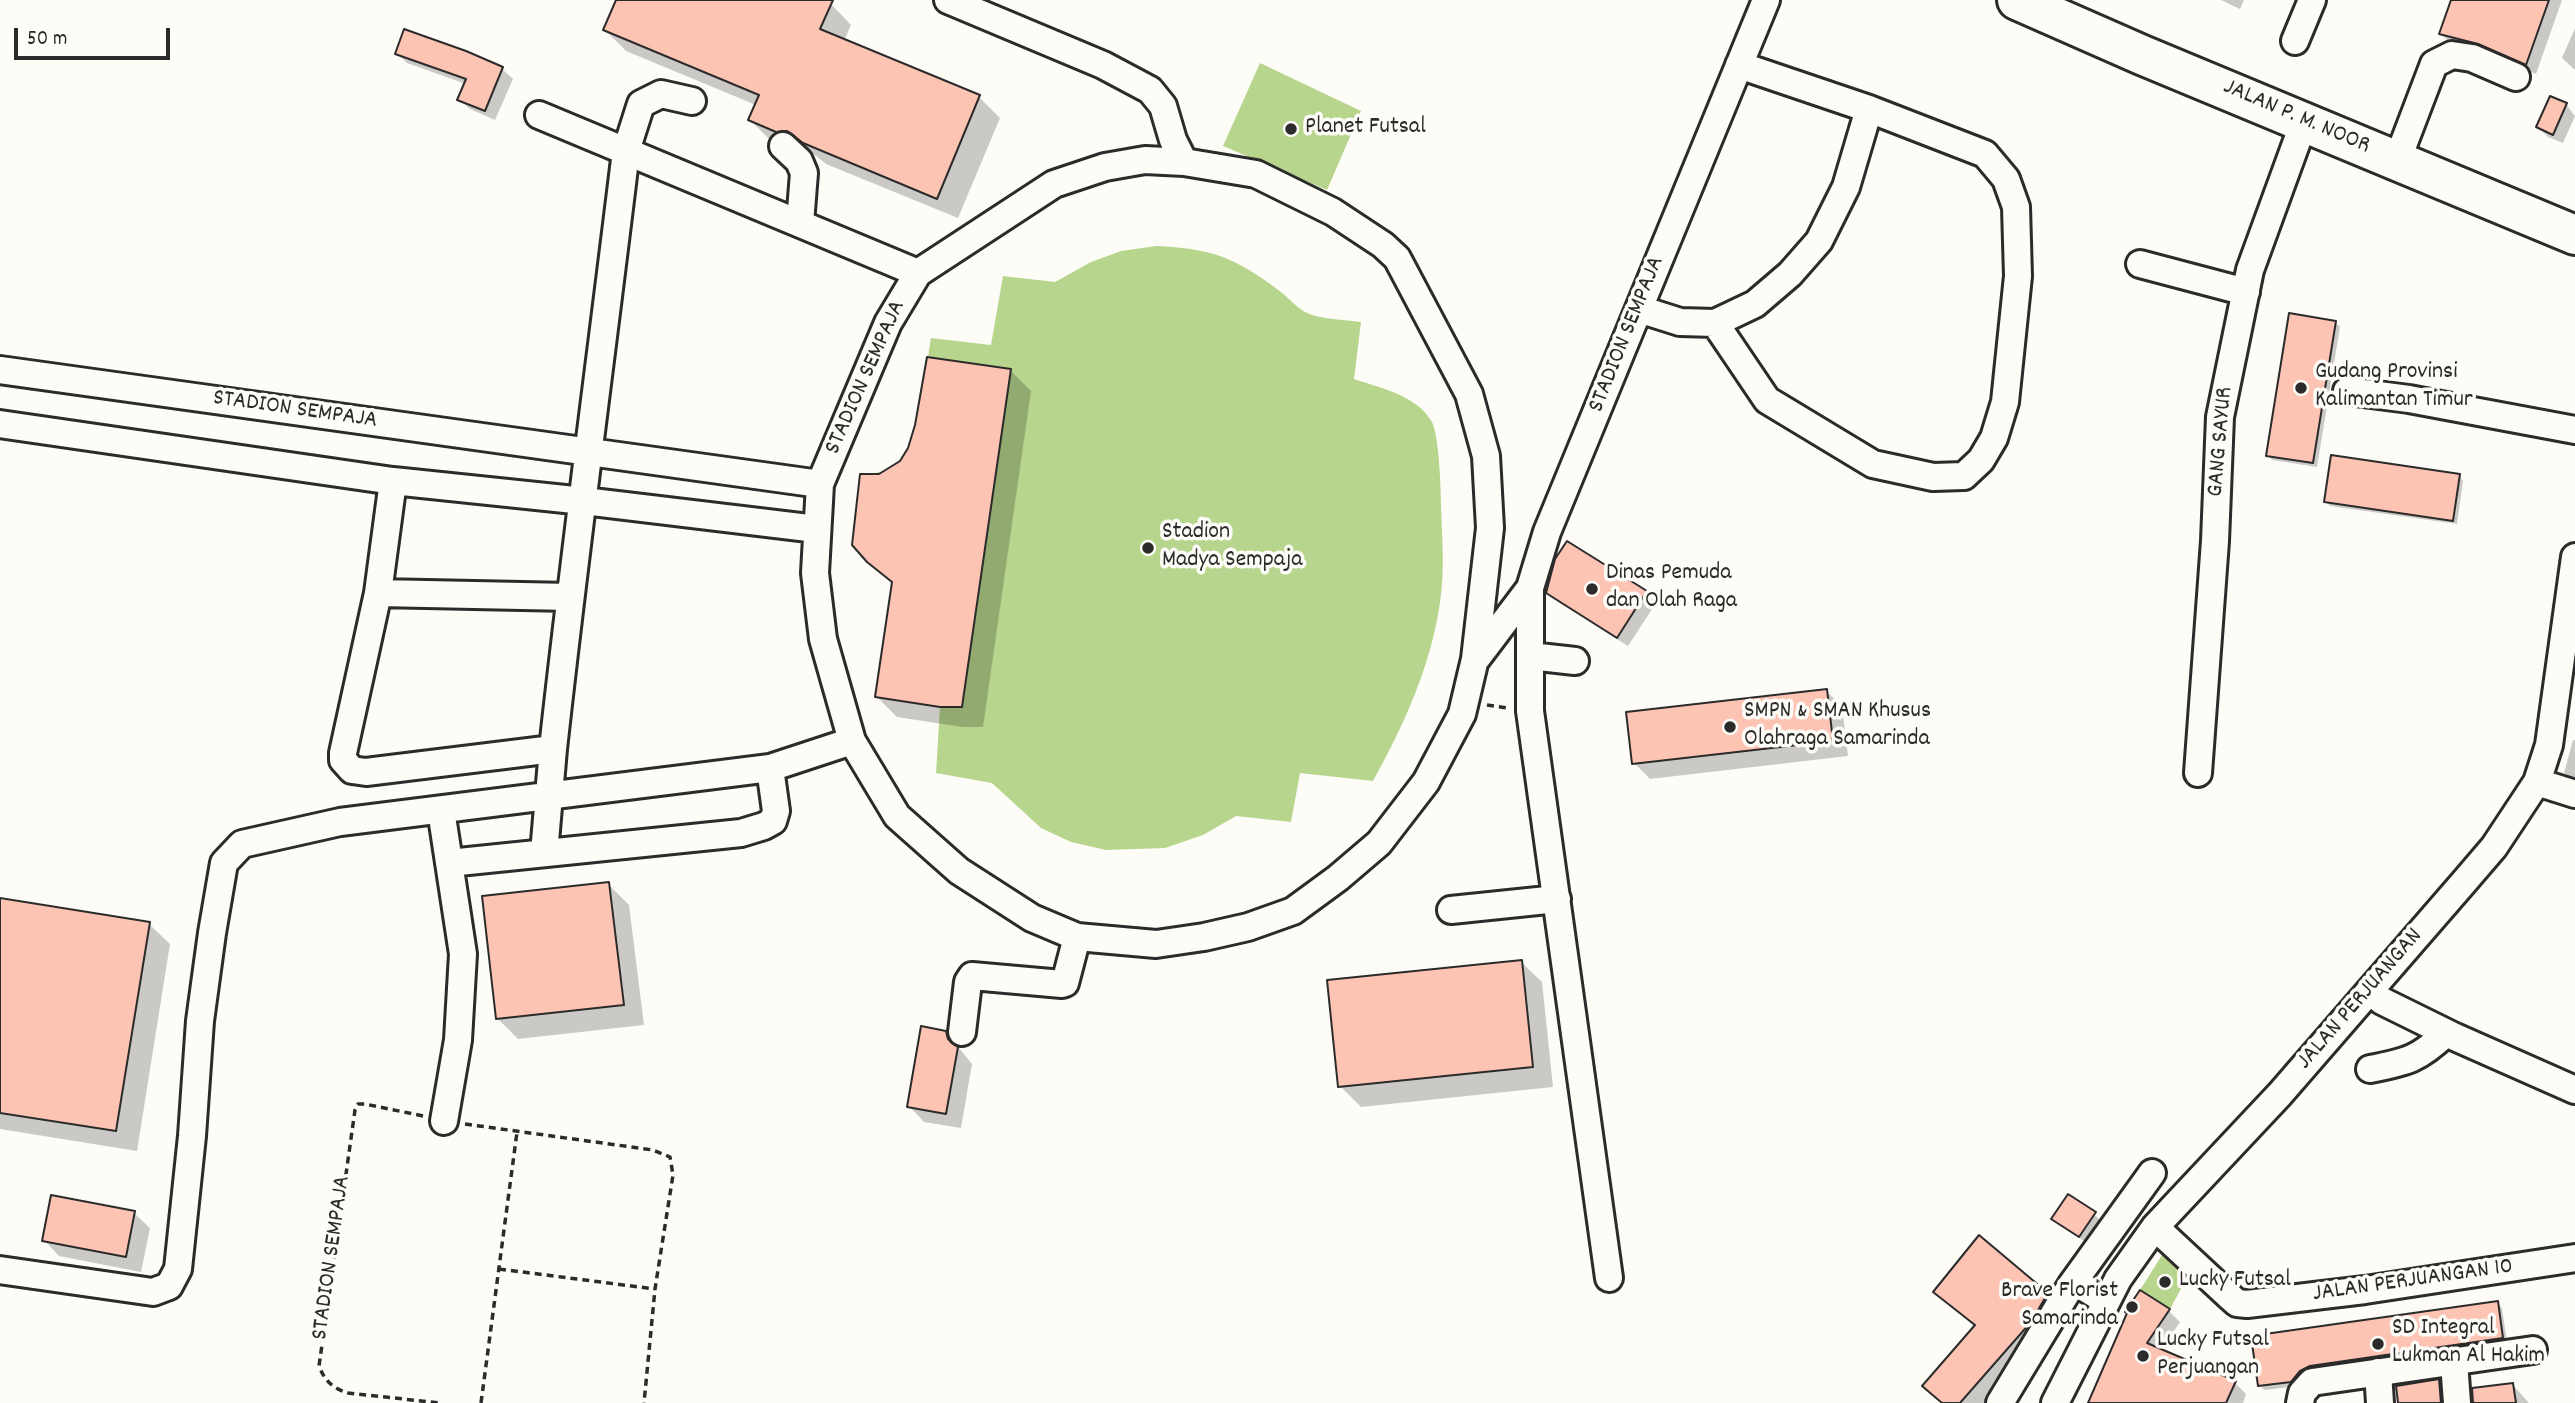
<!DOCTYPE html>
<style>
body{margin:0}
#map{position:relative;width:2575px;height:1403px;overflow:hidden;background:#fdfcf7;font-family:Dekko,sans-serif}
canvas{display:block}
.scale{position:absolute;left:14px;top:28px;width:156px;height:32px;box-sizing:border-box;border:4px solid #2b2b2b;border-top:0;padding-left:9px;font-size:21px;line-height:24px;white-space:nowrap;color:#2b2b2b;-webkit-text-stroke:5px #fdfcf7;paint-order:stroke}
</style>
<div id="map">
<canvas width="2575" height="1403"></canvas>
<div class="scale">50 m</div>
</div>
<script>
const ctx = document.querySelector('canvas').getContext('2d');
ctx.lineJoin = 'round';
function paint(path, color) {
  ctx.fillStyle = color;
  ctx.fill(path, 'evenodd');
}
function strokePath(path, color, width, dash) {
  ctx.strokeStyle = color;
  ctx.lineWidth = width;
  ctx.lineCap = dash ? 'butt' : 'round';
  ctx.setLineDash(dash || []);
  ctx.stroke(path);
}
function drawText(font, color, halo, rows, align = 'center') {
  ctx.font = font + ' Dekko,sans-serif';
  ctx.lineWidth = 7;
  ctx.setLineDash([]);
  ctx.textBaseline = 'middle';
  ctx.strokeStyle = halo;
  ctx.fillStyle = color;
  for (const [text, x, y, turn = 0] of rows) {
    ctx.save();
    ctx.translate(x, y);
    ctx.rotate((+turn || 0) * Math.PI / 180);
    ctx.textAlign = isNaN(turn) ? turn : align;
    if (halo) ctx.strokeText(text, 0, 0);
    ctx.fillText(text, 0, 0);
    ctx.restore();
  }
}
paint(new Path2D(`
 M 1260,63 L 1361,111 L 1327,190 L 1223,146 Z
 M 1156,246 C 1212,249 1232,256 1277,289 C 1286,295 1299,310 1307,313 C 1320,319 1346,320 1361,322 L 1354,379 C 1380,388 1417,395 1432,422 C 1439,436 1441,489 1441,506 C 1442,537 1445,571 1440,602 C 1431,666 1404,725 1373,781 L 1300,773 L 1291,822 L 1236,816 L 1203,835 L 1165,848 L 1106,850 L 1071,842 L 1041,828 L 992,783 L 936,773 L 940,707 L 875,697 L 892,582 L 867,562 L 852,545 L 860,474 C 875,474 890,472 901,460 C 919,441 926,366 931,338 L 991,345 L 1003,276 L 1055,282 L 1091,262 L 1121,251 Z
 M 2164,1252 L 2189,1274 L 2170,1309 L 2140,1290 Z`), '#b7d58d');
paint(new Path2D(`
 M 618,0 L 821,0 L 831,4 L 851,25 L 844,41 L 979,97 L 1000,118 L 958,218 L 826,164 L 810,151 L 798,152 L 771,141 L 750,120 L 756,105 L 626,51 L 605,30 Z
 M 2221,0 L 2244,0 L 2240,9 Z
 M 2453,0 L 2562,0 L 2536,74 L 2490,53 L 2451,44 L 2441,34 Z
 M 2575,28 L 2575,70 L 2562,58 Z
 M 397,53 L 466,53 L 502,69 L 513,79 L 495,120 L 470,109 L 459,99 L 466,84 L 407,63 Z
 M 2566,104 L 2575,116 L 2563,143 L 2548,137 L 2538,127 Z
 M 2335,322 L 2340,327 L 2317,467 L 2272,460 L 2268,455 Z
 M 1010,370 L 1031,391 L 983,727 L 962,727 L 897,717 L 876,696 L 894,585 L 869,561 L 879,476 L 902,462 Z
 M 2459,476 L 2463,481 L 2457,524 L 2330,506 L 2326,501 Z
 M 1548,592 L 1646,593 L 1656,603 L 1628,646 L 1558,602 Z
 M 1826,691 L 1842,706 L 1848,756 L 1650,779 L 1634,763 Z
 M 2573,740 L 2575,740 L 2575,780 L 2564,773 Z
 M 608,884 L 629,905 L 644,1025 L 518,1039 L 498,1019 Z
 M 0,900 L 149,924 L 170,944 L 137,1151 L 0,1129 Z
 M 1521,962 L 1542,982 L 1553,1087 L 1361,1107 L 1340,1086 Z
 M 946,1032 L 972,1064 L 961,1128 L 924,1122 L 909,1106 Z
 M 134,1213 L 150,1228 L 141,1272 L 59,1256 L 44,1240 Z
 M 2094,1214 L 2104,1224 L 2090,1245 L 2064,1228 L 2054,1218 Z
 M 1935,1292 L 2047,1295 L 2066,1314 L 1996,1403 L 1942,1403 L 1925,1386 L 1975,1327 Z
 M 2497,1303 L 2502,1308 L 2507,1342 L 2296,1386 L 2265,1390 L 2260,1386 L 2253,1338 Z
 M 2169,1311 L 2180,1322 L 2161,1351 L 2235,1383 L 2246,1394 L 2243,1403 L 2090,1403 Z
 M 2439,1381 L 2454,1397 L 2455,1403 L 2399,1403 Z
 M 2513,1385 L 2529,1403 L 2473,1403 Z`), '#0003');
const building = new Path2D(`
 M 616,0 L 833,0 L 820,29 L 980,95 L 937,199 L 803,143 L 787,131 L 776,132 L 748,120 L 759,95 L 603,30 Z
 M 2451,0 L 2549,0 L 2526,65 L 2478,44 L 2439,34 Z
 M 404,29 L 466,51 L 503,67 L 485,111 L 457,100 L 466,79 L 395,54 Z
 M 2550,96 L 2567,103 L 2553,135 L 2536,127 Z
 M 2289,313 L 2336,321 L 2313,463 L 2266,456 Z
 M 927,357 L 1011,369 L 962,707 L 940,707 L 875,697 L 892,582 L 867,562 L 852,545 L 860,474 L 879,474 L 900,461 L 908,448 L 915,425 Z
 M 2331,455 L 2460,474 L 2453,521 L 2324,502 Z
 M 1567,541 L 1647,591 L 1617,638 L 1546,593 L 1555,559 Z
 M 1827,689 L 1833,741 L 1632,764 L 1626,712 Z
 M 609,882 L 624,1005 L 496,1019 L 482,896 Z
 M 0,898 L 150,922 L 116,1131 L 0,1113 Z
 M 1522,960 L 1533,1067 L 1338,1087 L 1327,980 Z
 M 921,1026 L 946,1031 L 948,1039 L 958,1047 L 946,1114 L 907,1107 Z
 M 2068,1194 L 2096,1212 L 2079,1237 L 2051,1219 Z
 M 51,1195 L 135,1211 L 126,1257 L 42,1241 Z
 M 1979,1235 L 2048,1293 L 2031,1322 L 1960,1403 L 1942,1403 L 1922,1386 L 1975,1325 L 1933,1292 Z
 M 2140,1290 L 2170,1309 L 2147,1343 L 2236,1381 L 2226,1403 L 2088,1403 L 2127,1313 L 2125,1312 Z
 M 2498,1301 L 2503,1338 L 2310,1366 L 2300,1371 L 2291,1382 L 2258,1386 L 2251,1336 Z
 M 2439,1379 L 2441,1403 L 2398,1403 L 2396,1386 Z
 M 2513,1383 L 2516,1403 L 2473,1403 L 2472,1388 Z`);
paint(building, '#fdc3b3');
strokePath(building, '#2b2b2b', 2);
const minor = new Path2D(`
 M 948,0 L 1103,65 L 1150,90 L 1163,106 L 1173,140 L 1184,162
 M 2295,41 L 2312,0
 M 539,115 L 918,273
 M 783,146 L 799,161 L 804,173 L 800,223
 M 1145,160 L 1184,162 L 1256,174 L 1333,212 L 1383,245 L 1397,258 L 1469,394 L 1486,456 L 1490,528 L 1475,659 L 1462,714 L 1426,782 L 1379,843 L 1338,878 L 1293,911 L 1248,927 L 1204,937 L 1156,944 L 1077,937 L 1032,918 L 959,871 L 897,816 L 852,741 L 823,639 L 815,573 L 820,484 L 888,323 L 918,273 L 1054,184 L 1105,167 Z
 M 2397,161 L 2434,64 L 2452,55 L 2472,58 L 2516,77
 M 2140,264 L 2246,292
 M 1639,309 L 1680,322 L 1715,323 L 1755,304 L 1790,274 L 1819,241 L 1846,187 L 1869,109
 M 1715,323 L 1767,400 L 1873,464 L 1933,477 L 1964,476 L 1981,460 L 1994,438 L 2005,402 L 2018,276 L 2016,207 L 2006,179 L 1985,154 L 1869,109 L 1739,65
 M 0,370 L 820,484
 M 2347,391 L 2409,399 L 2575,430
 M 0,424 L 393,481 L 584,501 L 817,529
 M 393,481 L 378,593 L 343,753 L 343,760 L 352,770 L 366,772 L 553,749 L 544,853
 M 1530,588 L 1530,711 L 1609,1278
 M 378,593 L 570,597
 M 1530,656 L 1575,661
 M 1477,658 L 1530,588 L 1547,532 L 1766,0
 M 553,749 C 575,549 602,350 626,151 L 641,104 L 661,94 L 692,101
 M 2198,773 L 2215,541 L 2220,417 L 2250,270 L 2304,122
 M 2537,782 L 2575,794
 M 441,810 L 463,954 L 458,1040 L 444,1121
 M 449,863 L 741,833 L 764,826 L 773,821 L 776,811 L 770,768
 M 1451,910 L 1557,899
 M 2370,991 L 2382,1001 L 2455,1037 L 2575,1090
 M 962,1032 L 968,982 L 972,976 L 1062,984 L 1065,983 L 1077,937
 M 2370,1069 C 2407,1062 2419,1059 2446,1033
 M 2155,1227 L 2228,1295 L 2237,1303 L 2247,1304 L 2365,1290 L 2575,1258
 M 0,1270 L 153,1292 L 169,1286 L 178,1269 L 192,1136 L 200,1021 L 212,933 L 224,863 L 242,844 L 340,822 L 770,768 L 852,741
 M 2072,1284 L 2152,1173
 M 2454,1362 L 2457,1403
 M 2378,1372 L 2380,1403
 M 2000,1403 L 2072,1284 L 2085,1288 L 2106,1301
 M 2055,1403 L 2118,1279 L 2155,1227 L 2280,1094 L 2464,882 L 2494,847 L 2537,782 L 2549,745 L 2575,557
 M 2300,1403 L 2302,1393 L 2312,1382 L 2533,1350`);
const highway = new Path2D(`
 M 2017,0 L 2142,55 L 2575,235`);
strokePath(minor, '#2b2b2b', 32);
strokePath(highway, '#2b2b2b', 44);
strokePath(new Path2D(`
 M 1487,705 L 1507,708
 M 423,1116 L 365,1104 L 358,1104 L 355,1110 L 319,1366 C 325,1381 332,1388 348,1393 L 440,1403
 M 465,1124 L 653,1150 L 670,1157 L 673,1175 L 655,1289 L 644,1403
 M 499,1269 L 655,1289
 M 481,1403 L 517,1132`), '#2b2b2b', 3.5, [7, 5]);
strokePath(minor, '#fdfcf7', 26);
strokePath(highway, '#fdfcf7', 38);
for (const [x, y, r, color] of [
 [1291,129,7,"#2b2b2b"],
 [2301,388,7,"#2b2b2b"],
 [1148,548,7,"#2b2b2b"],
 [1592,589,7,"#2b2b2b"],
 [1730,727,7,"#2b2b2b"],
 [2165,1282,7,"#2b2b2b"],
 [2132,1307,7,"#2b2b2b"],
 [2378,1344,7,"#2b2b2b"],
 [2143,1356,7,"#2b2b2b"]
]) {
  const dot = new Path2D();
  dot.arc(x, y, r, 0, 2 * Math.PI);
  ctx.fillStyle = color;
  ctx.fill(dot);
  strokePath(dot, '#fdfcf7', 2.5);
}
drawText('24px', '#2b2b2b', '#fdfcf7', [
 ["JALAN P. M. NOOR",2296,118,23],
 ["STADION SEMPAJA",1628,335,-68],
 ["STADION SEMPAJA",867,378,-66],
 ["STADION SEMPAJA",295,411,8],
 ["GANG SAYUR",2222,442,-85],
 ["JALAN PERJUANGAN",2361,1000,-49],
 ["STADION SEMPAJA",333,1258,-82],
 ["JALAN PERJUANGAN 10",2413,1282,-8]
]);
drawText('24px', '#2b2b2b', '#fdfcf7', [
 ["Planet Futsal",1305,129],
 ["Gudang Provinsi",2315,374],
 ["Kalimantan Timur",2315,402],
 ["Stadion",1162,534],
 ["Madya Sempaja",1162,562],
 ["Dinas Pemuda",1606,575],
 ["dan Olah Raga",1606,603],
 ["SMPN & SMAN Khusus",1744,713],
 ["Olahraga Samarinda",1744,741],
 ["Lucky Futsal",2179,1282],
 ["Brave Florist",2118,1293,"right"],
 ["Samarinda",2118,1321,"right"],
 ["SD Integral",2392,1330],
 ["Lukman Al Hakim",2392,1358],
 ["Lucky Futsal",2157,1342],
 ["Perjuangan",2157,1370]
], 'left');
</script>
